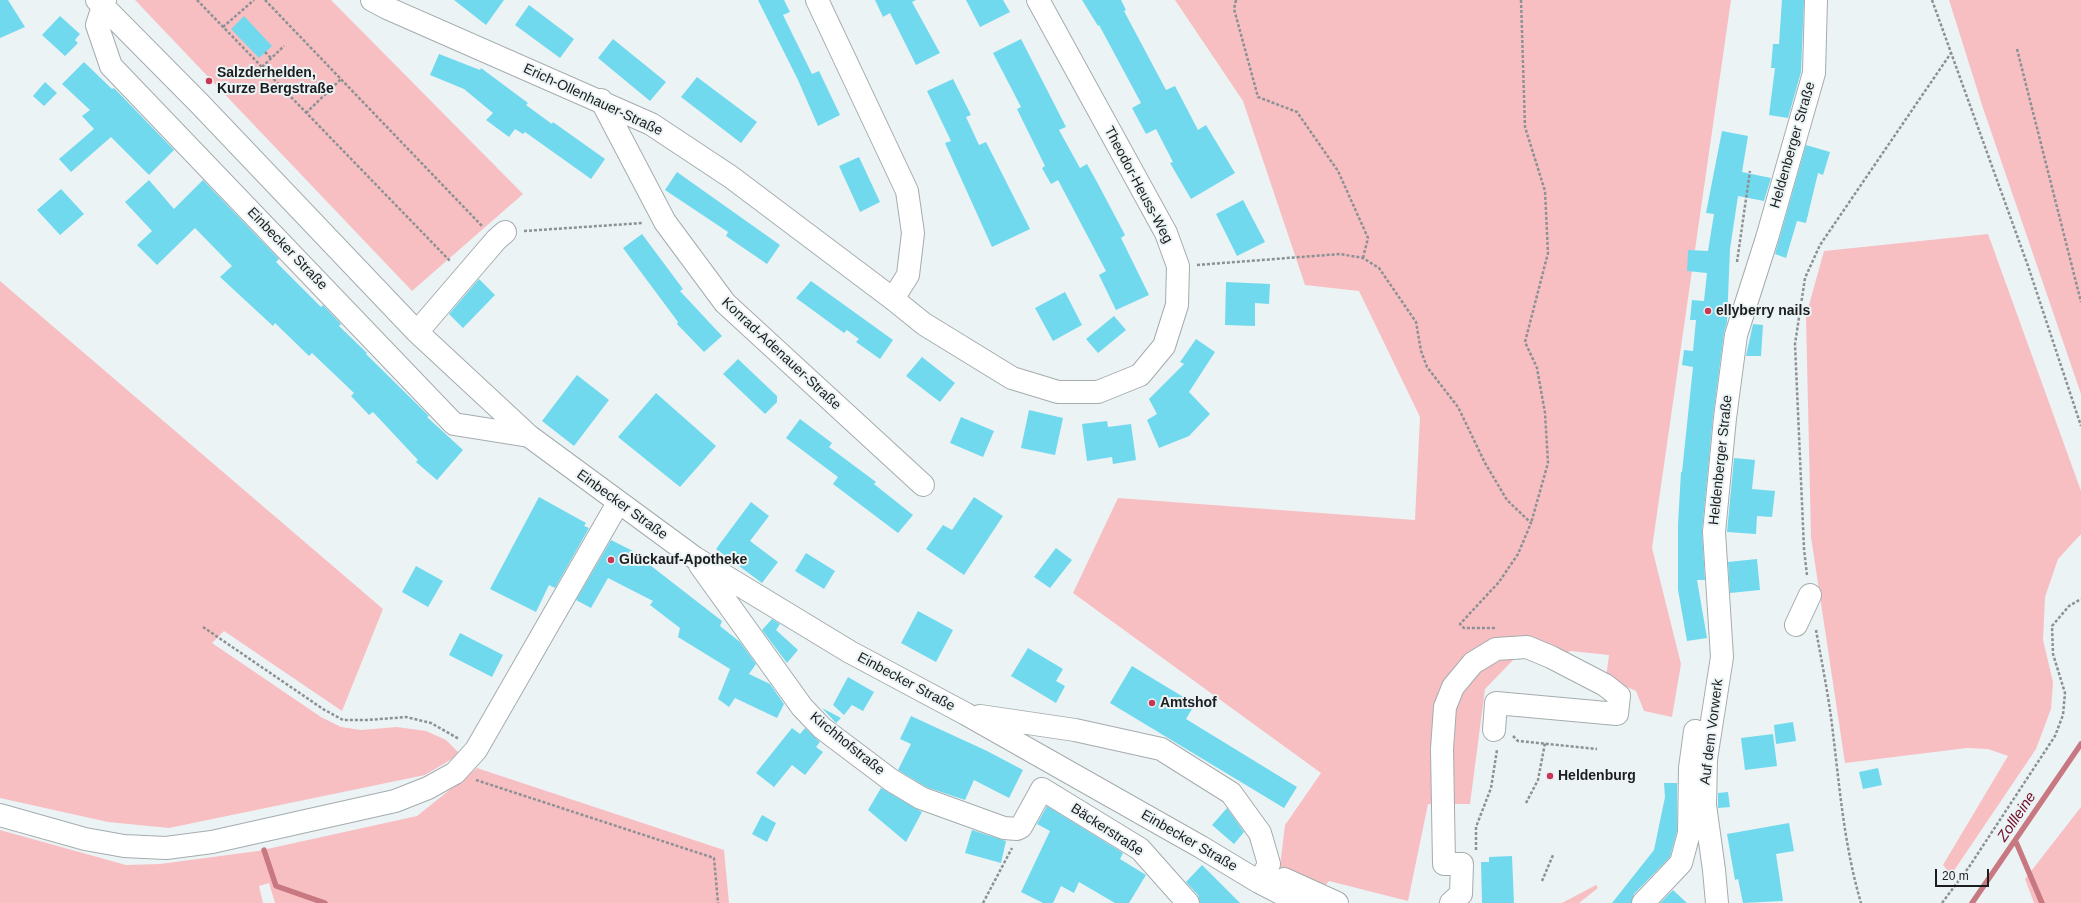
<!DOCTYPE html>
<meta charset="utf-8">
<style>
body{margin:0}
#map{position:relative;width:2081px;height:903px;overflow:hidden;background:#ebf3f5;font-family:Arial,sans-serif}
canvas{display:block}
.scale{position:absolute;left:1935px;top:869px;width:54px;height:18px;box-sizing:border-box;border:2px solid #1b1d1e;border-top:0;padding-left:5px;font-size:12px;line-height:14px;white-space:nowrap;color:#1b1d1e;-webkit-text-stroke:3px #ebf3f5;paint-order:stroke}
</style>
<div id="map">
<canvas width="2081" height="903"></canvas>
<div class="scale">20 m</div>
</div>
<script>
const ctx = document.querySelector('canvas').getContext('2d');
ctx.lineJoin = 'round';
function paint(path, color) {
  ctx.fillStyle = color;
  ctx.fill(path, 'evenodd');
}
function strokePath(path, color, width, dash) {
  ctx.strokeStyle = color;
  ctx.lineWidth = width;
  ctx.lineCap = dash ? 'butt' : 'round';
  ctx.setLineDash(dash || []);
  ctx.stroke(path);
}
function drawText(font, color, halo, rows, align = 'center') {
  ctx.font = font + ' Arial,sans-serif';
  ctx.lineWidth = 4;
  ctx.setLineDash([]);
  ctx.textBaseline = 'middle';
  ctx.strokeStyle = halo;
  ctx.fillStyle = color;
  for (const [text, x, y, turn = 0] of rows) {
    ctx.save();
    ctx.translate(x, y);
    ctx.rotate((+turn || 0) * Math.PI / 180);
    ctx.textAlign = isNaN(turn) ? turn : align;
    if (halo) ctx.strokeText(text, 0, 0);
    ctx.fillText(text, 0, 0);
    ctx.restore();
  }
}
paint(new Path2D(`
 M 135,0 L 331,0 L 523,194 L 412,291 Z
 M 1175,0 L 1731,0 L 1652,548 L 1681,664 L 1672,717 L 1644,711 L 1636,691 L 1606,678 L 1609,655 L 1571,651 L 1551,657 L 1518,655 L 1485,689 L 1470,804 L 1428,804 L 1408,901 L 1329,881 L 1322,889 L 1280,867 L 1285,825 L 1321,773 L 1073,593 L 1118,498 L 1415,520 L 1420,417 L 1359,291 L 1305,285 L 1243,101 Z
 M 1949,0 L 2081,0 L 2081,394 L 1983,108 Z
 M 1988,234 L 2081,491 L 2081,534 L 2058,559 L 2045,597 L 2043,640 L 2053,682 L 2051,709 L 2036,749 L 1951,875 L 1943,865 L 2008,756 L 1988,749 L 1967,748 L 1845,763 L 1811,537 L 1806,316 L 1824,251 Z
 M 0,281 L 383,609 L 342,711 L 224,631 L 212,643 L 321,717 L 341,727 L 361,730 L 397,727 L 426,731 L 446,740 L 460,754 L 425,775 L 169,828 L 108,822 L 0,798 Z
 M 477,768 L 724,850 L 729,903 L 275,903 L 269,883 L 259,886 L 263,903 L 0,903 L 0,830 L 126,865 L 160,864 L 258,851 L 417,816 Z
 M 2081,807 L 2081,903 L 2034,903 L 2025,879 Z
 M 1596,885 L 1598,888 L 1579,903 L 1562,903 Z`), '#f8bfc3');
strokePath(new Path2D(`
 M 2016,842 L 2042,903
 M 264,850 L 276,886 L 325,903
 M 1972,903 L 2081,744`), '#c87881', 5.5);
paint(new Path2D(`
 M 0,0 L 8,0 L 25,27 L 0,38 Z
 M 454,0 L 504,0 L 486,25 Z
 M 758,0 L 784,0 L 790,12 L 783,15 L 812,74 L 819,71 L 840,115 L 818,126 L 798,80 Z
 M 875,0 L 916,0 L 912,2 L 940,53 L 916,65 L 890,13 L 883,17 Z
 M 966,0 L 1003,0 L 1010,12 L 980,27 Z
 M 1082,0 L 1121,0 L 1126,10 L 1124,11 L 1166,90 L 1175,86 L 1198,130 L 1206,125 L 1235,173 L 1191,199 L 1170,163 L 1173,162 L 1156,129 L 1146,134 L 1132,108 L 1141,103 L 1099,25 L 1098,26 Z
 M 1782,0 L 1804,0 L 1801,72 L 1788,118 L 1769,115 L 1775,68 L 1771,68 L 1773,44 L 1779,44 Z
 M 529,5 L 574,39 L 560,58 L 515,25 Z
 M 60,16 L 80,34 L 75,40 L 78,43 L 65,56 L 42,35 Z
 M 244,16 L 272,46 L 259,58 L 231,29 Z
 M 613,39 L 666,82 L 650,101 L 598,58 Z
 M 1021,39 L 1066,127 L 1059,130 L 1080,168 L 1087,164 L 1097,182 L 1125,235 L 1121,238 L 1149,295 L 1116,310 L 1099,275 L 1106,271 L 1058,180 L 1051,184 L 1042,168 L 1045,166 L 1017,109 L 1021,107 L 993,53 Z
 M 439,54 L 480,70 L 481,68 L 528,103 L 526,105 L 552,124 L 553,122 L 605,159 L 591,179 L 525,132 L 523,134 L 515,129 L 509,137 L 486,120 L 493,113 L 464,89 L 430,75 Z
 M 84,62 L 112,89 L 114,88 L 174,150 L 149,175 L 111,137 L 71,172 L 59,159 L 94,129 L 82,116 L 90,110 L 62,84 Z
 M 697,77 L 757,122 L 741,143 L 681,97 Z
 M 953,79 L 971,115 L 966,117 L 979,145 L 986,142 L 1030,229 L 992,247 L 945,143 L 951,141 L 927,91 Z
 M 45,82 L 57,93 L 44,106 L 33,96 Z
 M 1722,131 L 1748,136 L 1742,172 L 1771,178 L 1764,201 L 1738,196 L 1730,249 L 1727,322 L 1724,333 L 1713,417 L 1702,531 L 1705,580 L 1697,580 L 1707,638 L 1687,641 L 1678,590 L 1678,524 L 1681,472 L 1682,472 L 1693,367 L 1682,365 L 1684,350 L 1693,351 L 1696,320 L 1690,320 L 1692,300 L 1704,301 L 1707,273 L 1687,271 L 1688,250 L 1708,251 L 1714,214 L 1706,213 Z
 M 1806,145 L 1830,152 L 1823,175 L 1818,173 L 1806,223 L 1797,221 L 1786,258 L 1775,254 Z
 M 859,157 L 880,202 L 860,212 L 839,166 Z
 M 677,172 L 780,245 L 767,264 L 726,236 L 728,232 L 665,190 Z
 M 149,180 L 174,209 L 203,180 L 279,259 L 276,262 L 321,307 L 323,305 L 341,324 L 339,326 L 367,353 L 366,354 L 429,416 L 427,417 L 463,450 L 437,480 L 416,462 L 418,460 L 373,412 L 369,415 L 351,396 L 354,393 L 312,353 L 309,356 L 275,323 L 273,326 L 220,277 L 232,266 L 195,228 L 157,265 L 137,245 L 152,231 L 125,202 Z
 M 61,189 L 84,214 L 60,235 L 37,210 Z
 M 1243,200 L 1265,242 L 1237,256 L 1216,214 Z
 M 642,234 L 683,289 L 680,291 L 722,336 L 704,352 L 677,324 L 678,322 L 623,248 Z
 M 479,279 L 495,295 L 463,328 L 449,314 Z
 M 811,281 L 893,340 L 880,359 L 856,342 L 859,339 L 847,330 L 844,333 L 796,298 Z
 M 1226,282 L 1270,284 L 1269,304 L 1255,303 L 1255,326 L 1225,325 Z
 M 1065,292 L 1082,325 L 1053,341 L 1035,308 Z
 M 1114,316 L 1126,330 L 1098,353 L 1086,339 Z
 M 1753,324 L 1763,325 L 1761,356 L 1746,356 Z
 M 1196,339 L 1215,352 L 1189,392 L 1210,414 L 1189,436 L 1159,448 L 1147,420 L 1157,414 L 1149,399 L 1184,364 L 1180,362 Z
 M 922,357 L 955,383 L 940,402 L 906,376 Z
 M 738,359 L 777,396 L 777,402 L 765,414 L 723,374 Z
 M 577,375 L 609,400 L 574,446 L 542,421 Z
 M 656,393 L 716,446 L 680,487 L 618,437 Z
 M 1029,410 L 1063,418 L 1055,455 L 1021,448 Z
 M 961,417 L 994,431 L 983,457 L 950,443 Z
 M 800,419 L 832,443 L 829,447 L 876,482 L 874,484 L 913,515 L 898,533 L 833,484 L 838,477 L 786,438 Z
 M 1107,421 L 1108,427 L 1131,424 L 1136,460 L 1113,464 L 1112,457 L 1087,461 L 1082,424 Z
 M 1734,458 L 1755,460 L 1752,489 L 1775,491 L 1772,517 L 1757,516 L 1756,534 L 1727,532 Z
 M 539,497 L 586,523 L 584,526 L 589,528 L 555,588 L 549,585 L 536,612 L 490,589 Z
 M 974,497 L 1003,516 L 964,575 L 926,549 L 943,525 L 952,530 Z
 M 751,502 L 769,516 L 750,541 L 778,562 L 762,583 L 716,549 Z
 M 611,540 L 635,552 L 633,556 L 650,565 L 722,621 L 720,626 L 740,642 L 756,664 L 749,674 L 770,684 L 784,704 L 777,718 L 735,698 L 729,707 L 718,699 L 730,669 L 678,637 L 680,628 L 650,605 L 653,601 L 608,578 L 591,608 L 576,600 Z
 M 1056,548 L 1072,560 L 1050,588 L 1034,577 Z
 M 806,553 L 835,571 L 824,589 L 795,571 Z
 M 1757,559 L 1760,590 L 1730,593 L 1728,562 Z
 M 416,566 L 443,581 L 428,607 L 402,592 Z
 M 918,611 L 953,630 L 936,662 L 901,643 Z
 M 772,619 L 780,624 L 776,630 L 798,650 L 787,663 L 762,630 Z
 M 460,633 L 503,655 L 492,677 L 449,655 Z
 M 1028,648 L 1063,669 L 1056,681 L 1065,686 L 1056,703 L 1011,676 Z
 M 1132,666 L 1195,704 L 1186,719 L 1297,787 L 1284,808 L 1110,703 Z
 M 848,677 L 874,692 L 863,711 L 852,705 L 844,715 L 833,705 Z
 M 822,708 L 841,718 L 836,723 Z
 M 911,716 L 987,751 L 1023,770 L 1009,798 L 974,780 L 965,800 L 926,787 L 898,770 L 911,744 L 900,739 Z
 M 1793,722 L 1796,741 L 1776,744 L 1774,725 Z
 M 792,728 L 800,734 L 805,728 L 820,742 L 816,747 L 823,752 L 805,775 L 792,765 L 774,787 L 756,773 Z
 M 1773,734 L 1777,766 L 1745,770 L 1741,738 Z
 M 1878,768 L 1882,785 L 1863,789 L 1859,772 Z
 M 1664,783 L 1677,783 L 1677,831 L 1670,857 L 1634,894 L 1631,903 L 1612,903 L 1654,850 L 1665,797 Z
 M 881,788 L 922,812 L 906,842 L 868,810 Z
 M 1728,792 L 1730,807 L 1718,808 L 1718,793 Z
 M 1047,806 L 1123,853 L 1120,859 L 1146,875 L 1129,903 L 1115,903 L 1079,882 L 1074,893 L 1061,886 L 1053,903 L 1043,903 L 1021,892 L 1050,831 L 1037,824 Z
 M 1227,808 L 1244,832 L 1234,844 L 1212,825 Z
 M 762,815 L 776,823 L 767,842 L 752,834 Z
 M 1789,823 L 1794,851 L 1776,854 L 1783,901 L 1743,903 L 1738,879 L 1735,880 L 1727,834 Z
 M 972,830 L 1006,841 L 1001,863 L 965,853 Z
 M 1512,856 L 1514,903 L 1482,903 L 1481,862 L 1489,862 L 1489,857 Z
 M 1202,865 L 1240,903 L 1200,903 L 1198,895 L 1186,882 Z
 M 1673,890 L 1687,903 L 1660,903 Z`), '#71d9ee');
const minor = new Path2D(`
 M 97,0 L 199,103 L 417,332 L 529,436 L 695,558 L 850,652 L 966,714 L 1201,847 L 1259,882 L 1300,903
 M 105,0 L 97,25 L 111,66 L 454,424 L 529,436
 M 372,0 L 387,8 L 651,124 L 731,177 L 893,299
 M 817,0 L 907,191 L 913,233 L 908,275 L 893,299 L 924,324 L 1012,378 L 1058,392 L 1098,392 L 1140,375 L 1164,346 L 1177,305 L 1178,266 L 1166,233 L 1038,0
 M 601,100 L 665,222 L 725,303 L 923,485
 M 417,332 L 496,240 L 505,232
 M 700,565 L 802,707 L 822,728 L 891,780 L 921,798 L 1004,828 L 1017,829 L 1021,827 L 1042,789
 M 1796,625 L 1810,595
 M 980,716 L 1075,730 L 1161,749 L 1231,793 L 1260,833 L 1269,864 L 1259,882
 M 1042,789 L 1140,849 L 1188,903
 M 0,815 L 85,839 L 124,846 L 166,848 L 212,842 L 395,801 L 428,788 L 455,773 L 476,750 L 618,503
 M 1284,879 L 1337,903
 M 1451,903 L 1461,894 L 1462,864 L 1444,864 L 1442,749 L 1445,707 L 1453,687 L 1473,663 L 1496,649 L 1527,647 L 1551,657 L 1605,685 L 1619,696 L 1617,714 L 1496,703 L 1494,730
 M 1643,903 L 1681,863 L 1689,833 L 1690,768 L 1695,731
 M 1717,903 L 1714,870 L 1705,805 L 1706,759 L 1722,657 L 1714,532 L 1725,418 L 1736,335 L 1767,238 L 1814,73 L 1816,0`);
strokePath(minor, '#a5acae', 24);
strokePath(new Path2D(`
 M 197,0 L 451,262
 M 265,0 L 482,226
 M 1236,0 L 1234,9 L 1258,97 L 1297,112 L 1338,171 L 1368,238 L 1363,258
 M 1521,0 L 1525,127 L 1545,191 L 1548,253 L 1525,342 L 1537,368 L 1545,413 L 1548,463 L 1531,523
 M 1932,0 L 2028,266 L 2081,426
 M 223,27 L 254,0
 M 2017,49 L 2081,302
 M 265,52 L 271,58
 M 262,67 L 284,46
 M 306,113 L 341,79
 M 524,231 L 643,223
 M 1737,262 L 1750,171
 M 1197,265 L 1340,254 L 1363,258 L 1379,268 L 1416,322 L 1421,351 L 1427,367 L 1458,407 L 1485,463 L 1507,500 L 1531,523 L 1518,554 L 1499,582 L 1460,624 L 1464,628 L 1496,628
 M 1807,575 L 1804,549 L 1795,344 L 1805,278 L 1820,245 L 1951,53
 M 203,627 L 323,709 L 343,720 L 368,720 L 406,717 L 431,723 L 459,739
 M 1816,630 C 1821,658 1827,688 1831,717 C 1839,779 1843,842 1861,903
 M 1513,736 L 1518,741 L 1597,749
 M 476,780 L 714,858 L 718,903
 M 1526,803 L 1538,780 L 1545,743
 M 1476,850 L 1476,827 L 1491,788 L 1497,750
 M 1542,881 L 1553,855
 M 983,903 L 1012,848
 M 1942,903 L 1969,867 L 2055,736 L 2063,715 L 2065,693 L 2053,654 L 2052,626 L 2069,606 L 2081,599`), '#8c9193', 2.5, [3, 2]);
strokePath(minor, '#fff', 22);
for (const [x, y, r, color] of [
 [209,81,4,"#c83855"],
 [1708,311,4,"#c83855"],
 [611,560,4,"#c83855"],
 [1152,703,4,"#c83855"],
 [1550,776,4,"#c83855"]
]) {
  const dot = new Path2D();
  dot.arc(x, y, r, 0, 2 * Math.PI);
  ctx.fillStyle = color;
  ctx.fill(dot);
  strokePath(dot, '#ebf3f5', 1.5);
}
drawText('bold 14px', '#1b1d1e', '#ebf3f5', [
 ["Salzderhelden,",217,73],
 ["Kurze Bergstraße",217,89],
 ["ellyberry nails",1716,311],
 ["Glückauf-Apotheke",619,560],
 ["Amtshof",1160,703],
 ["Heldenburg",1558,776]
], 'left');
drawText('14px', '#1b1d1e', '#ebf3f5', [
 ["Erich-Ollenhauer-Straße",593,100,25],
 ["Heldenberger Straße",1793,145,-74],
 ["Theodor-Heuss-Weg",1138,185,62],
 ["Einbecker Straße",287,249,46],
 ["Konrad-Adenauer-Straße",781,354,43],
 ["Heldenberger Straße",1721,460,-84],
 ["Einbecker Straße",622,505,36],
 ["Einbecker Straße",906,682,28],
 ["Auf dem Vorwerk",1712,732,-83],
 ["Kirchhofstraße",847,744,39],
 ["Bäckerstraße",1107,830,33],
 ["Einbecker Straße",1189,841,30]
]);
drawText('italic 15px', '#6f0b26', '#ebf3f5', [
 ["Zollleine",2017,817,-56]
]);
</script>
